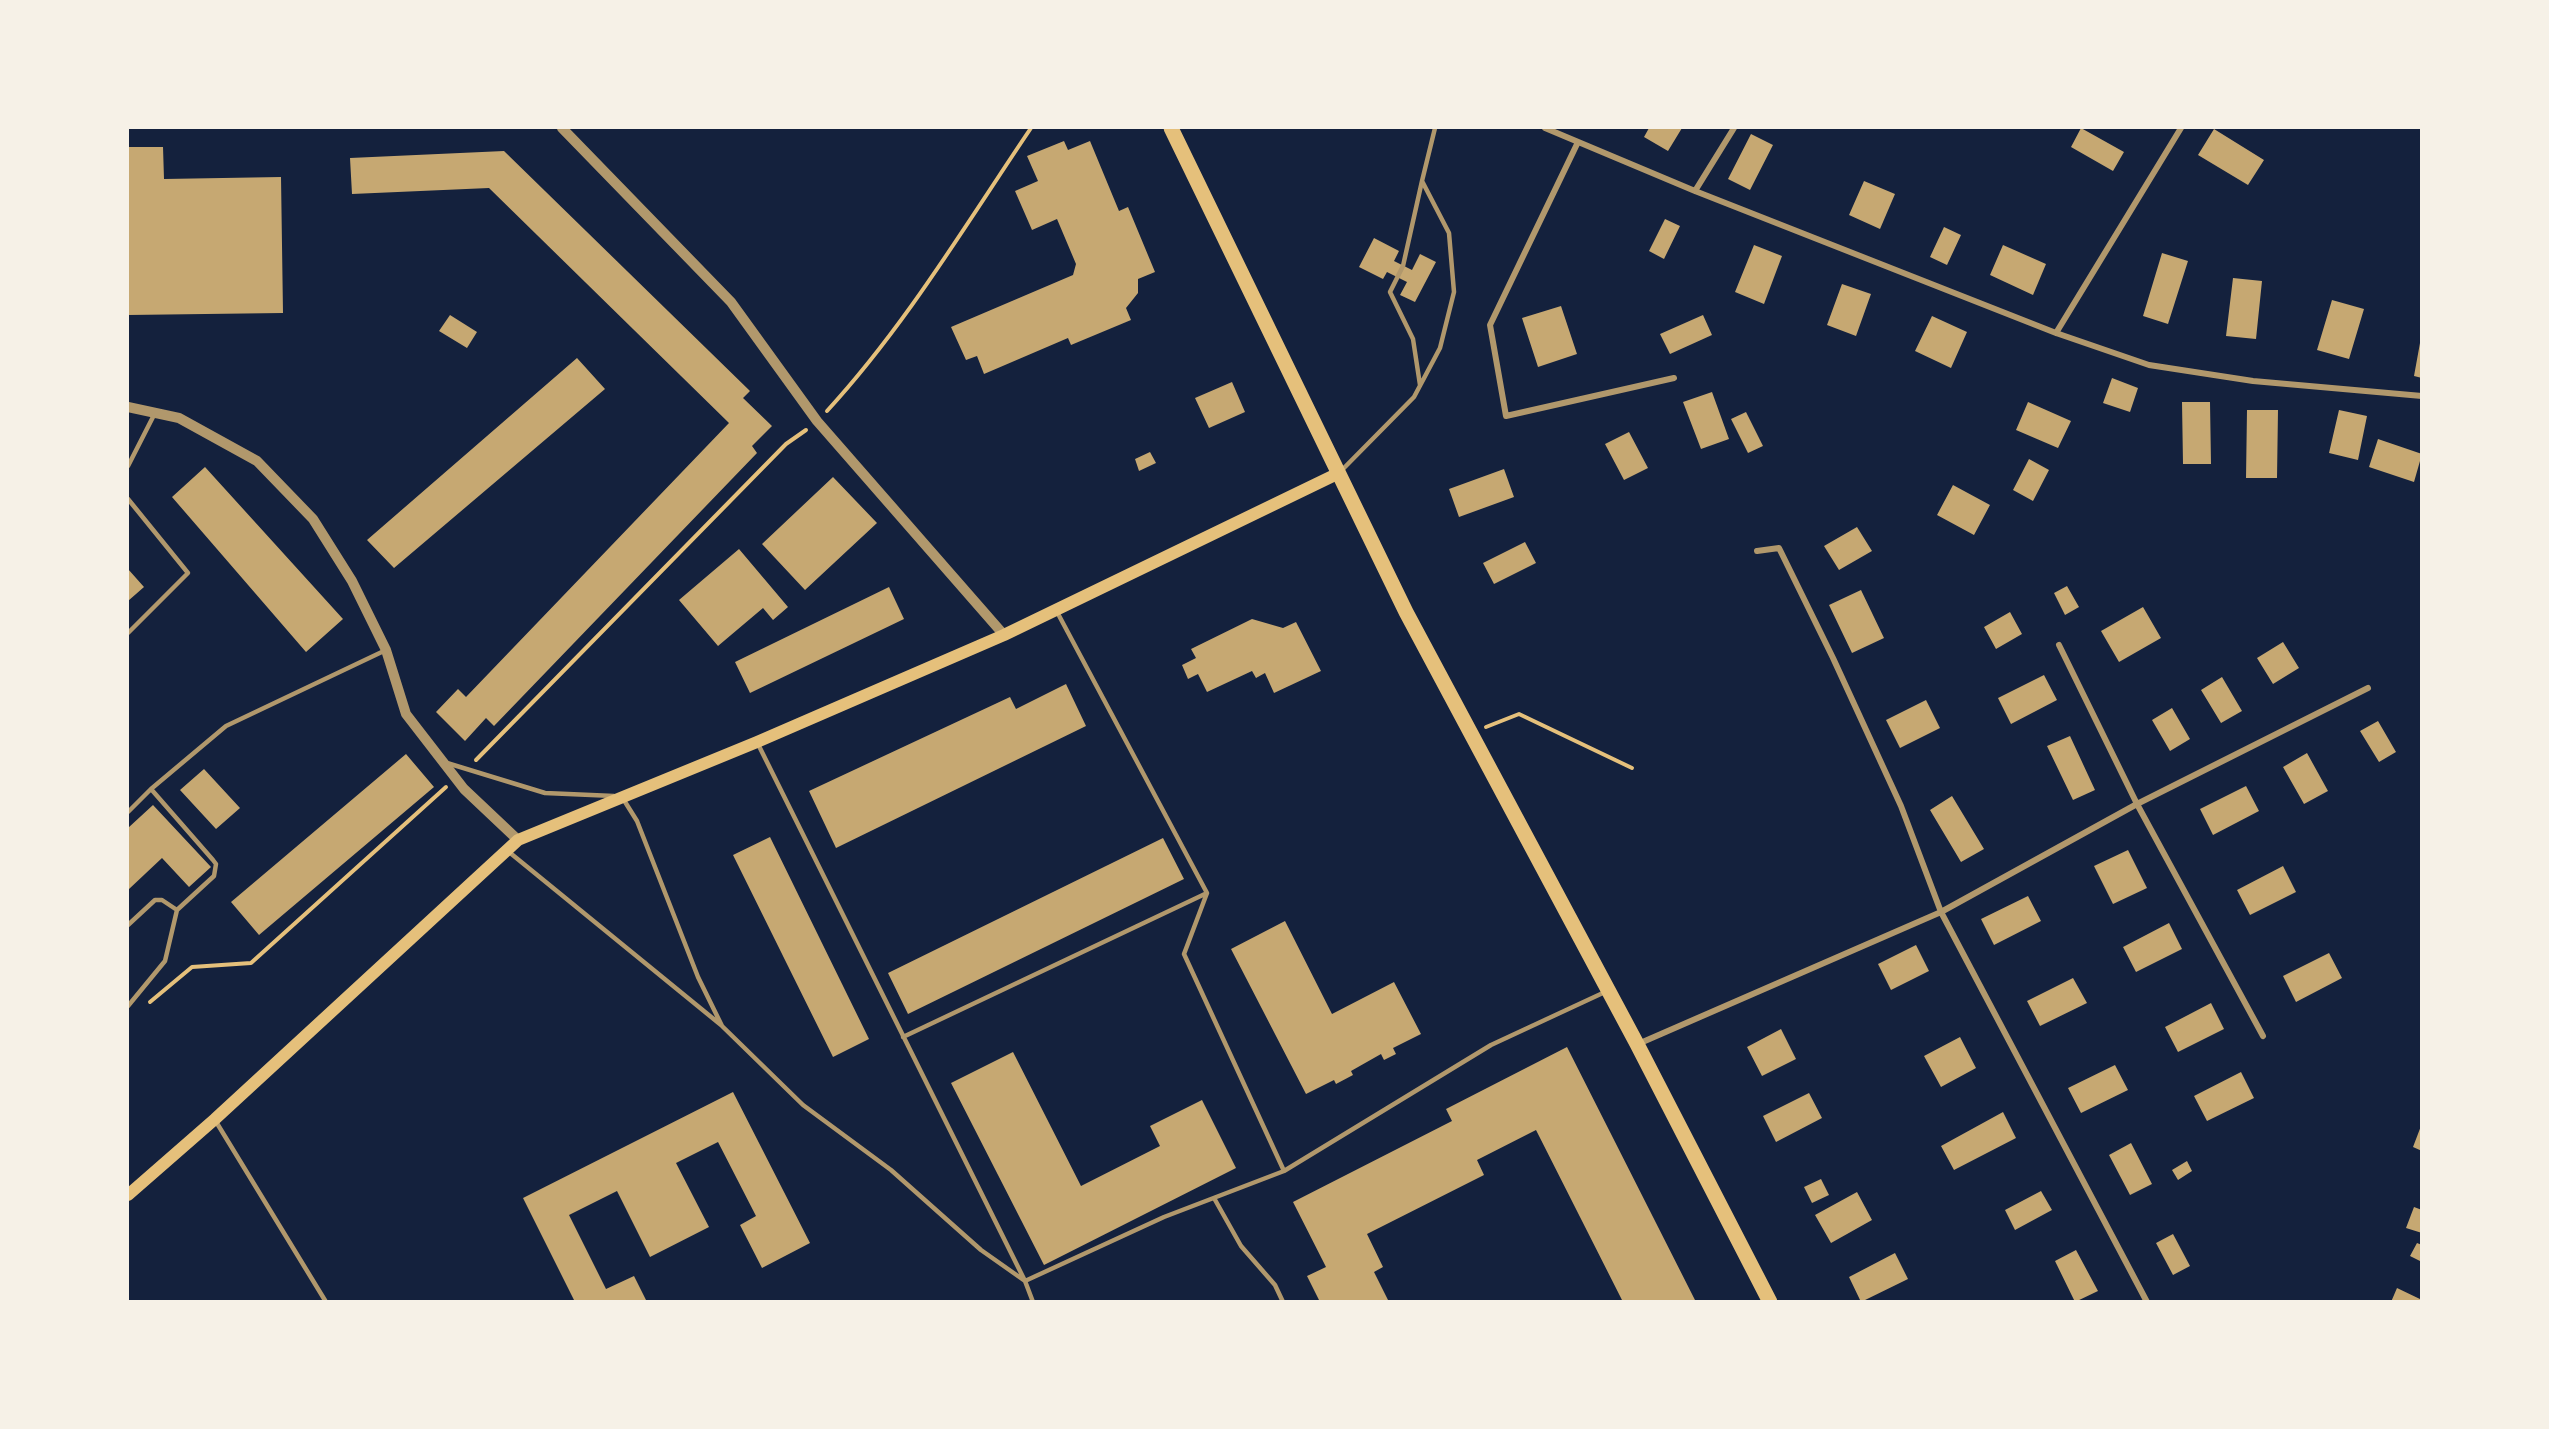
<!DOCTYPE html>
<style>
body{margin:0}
#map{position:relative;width:2549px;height:1429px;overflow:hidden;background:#14213d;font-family:Lato,sans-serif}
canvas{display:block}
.frame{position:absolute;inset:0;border:129px solid #f6f1e7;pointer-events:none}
</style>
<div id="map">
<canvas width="2549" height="1429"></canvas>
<div class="frame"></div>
</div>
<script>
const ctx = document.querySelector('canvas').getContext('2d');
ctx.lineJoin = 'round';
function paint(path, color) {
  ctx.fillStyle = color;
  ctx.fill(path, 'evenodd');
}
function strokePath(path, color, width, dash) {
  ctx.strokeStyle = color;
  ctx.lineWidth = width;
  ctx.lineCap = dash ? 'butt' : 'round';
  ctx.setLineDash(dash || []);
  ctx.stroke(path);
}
paint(new Path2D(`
 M 1649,128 L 1682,128 L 1668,151 L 1644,137 Z
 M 2081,128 L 2124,152 L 2113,171 L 2071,147 Z
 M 2214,129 L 2264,160 L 2248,185 L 2198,155 Z
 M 1751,134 L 1773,145 L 1750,190 L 1728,179 Z
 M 1064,141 L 1068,150 L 1090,141 L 1119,211 L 1128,207 L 1155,272 L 1138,279 L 1138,293 L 1126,308 L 1131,320 L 1071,345 L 1068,338 L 984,374 L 977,356 L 966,360 L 951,327 L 1073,275 L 1076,264 L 1057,219 L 1032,230 L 1015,191 L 1038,181 L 1027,156 Z
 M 128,147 L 163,147 L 164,179 L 281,177 L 283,313 L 128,315 Z
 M 504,151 L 750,391 L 743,398 L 772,426 L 752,446 L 757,453 L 494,726 L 486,718 L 465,741 L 436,712 L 458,689 L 466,697 L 729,423 L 489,188 L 352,194 L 350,158 Z
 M 1864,181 L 1895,194 L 1880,229 L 1849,215 Z
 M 1665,219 L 1680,226 L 1664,259 L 1649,251 Z
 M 1944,227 L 1961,235 L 1947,265 L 1930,257 Z
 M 1374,238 L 1399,251 L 1394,261 L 1412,270 L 1420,254 L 1436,262 L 1415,302 L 1400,295 L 1407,282 L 1387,272 L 1383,279 L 1359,267 Z
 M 1754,245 L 1782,256 L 1764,304 L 1735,292 Z
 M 2003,245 L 2046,264 L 2033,295 L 1990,275 Z
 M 2162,253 L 2188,261 L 2168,324 L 2143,316 Z
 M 2233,278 L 2262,281 L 2256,339 L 2226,336 Z
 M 1842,284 L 1871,294 L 1856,336 L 1827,325 Z
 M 2332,300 L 2364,309 L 2349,359 L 2317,350 Z
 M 1561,306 L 1577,354 L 1538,367 L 1522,318 Z
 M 450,315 L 477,332 L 467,348 L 439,331 Z
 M 1703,315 L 1712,335 L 1670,354 L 1660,334 Z
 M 1932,316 L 1967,332 L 1951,368 L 1915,351 Z
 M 2420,343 L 2422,343 L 2422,378 L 2414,376 Z
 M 577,358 L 605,389 L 394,568 L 367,540 Z
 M 2112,378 L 2138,388 L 2130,412 L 2103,403 Z
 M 1232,382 L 1245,412 L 1209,428 L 1195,398 Z
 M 1712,392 L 1729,439 L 1701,449 L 1683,402 Z
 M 2028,402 L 2071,421 L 2058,448 L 2016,430 Z
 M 2182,402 L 2210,402 L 2211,464 L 2183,464 Z
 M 2247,410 L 2278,410 L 2277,478 L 2246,478 Z
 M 2339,410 L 2367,416 L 2358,460 L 2329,453 Z
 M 1746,412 L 1763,446 L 1748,453 L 1731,419 Z
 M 1629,432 L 1648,468 L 1624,480 L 1605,444 Z
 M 2378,439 L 2422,454 L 2414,482 L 2369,467 Z
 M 1150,452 L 1156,463 L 1139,471 L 1135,459 Z
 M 2029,459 L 2049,470 L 2033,501 L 2013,490 Z
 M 205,467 L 343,619 L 306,652 L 172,497 Z
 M 1504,469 L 1514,497 L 1459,517 L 1449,489 Z
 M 833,477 L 877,523 L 805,590 L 762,544 Z
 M 1953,485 L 1990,505 L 1974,535 L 1937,515 Z
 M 1857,527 L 1872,551 L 1839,570 L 1824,546 Z
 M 1525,542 L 1536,563 L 1494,584 L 1483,563 Z
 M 739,549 L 788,607 L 773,620 L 763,608 L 718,646 L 679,600 Z
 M 128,569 L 144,587 L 128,601 Z
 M 2067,586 L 2079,607 L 2065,615 L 2054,593 Z
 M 889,587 L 904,619 L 750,693 L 735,662 Z
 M 1861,590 L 1884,638 L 1852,653 L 1829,605 Z
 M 2143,607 L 2161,638 L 2119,662 L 2101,631 Z
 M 2010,612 L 2022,634 L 1996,649 L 1984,627 Z
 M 1252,619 L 1283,628 L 1296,622 L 1321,671 L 1274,693 L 1265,673 L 1256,678 L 1252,671 L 1207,692 L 1198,674 L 1188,679 L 1182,665 L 1196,658 L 1191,649 Z
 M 2283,642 L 2299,668 L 2273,684 L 2257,658 Z
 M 2044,675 L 2057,700 L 2011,724 L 1998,698 Z
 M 2222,677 L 2242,711 L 2221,723 L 2201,690 Z
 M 1066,684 L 1086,726 L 836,848 L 809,791 L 1010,697 L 1016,709 Z
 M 1926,700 L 1940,728 L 1900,748 L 1886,720 Z
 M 2172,708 L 2190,739 L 2170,751 L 2152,720 Z
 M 2378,721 L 2396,752 L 2379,762 L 2360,731 Z
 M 2070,736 L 2095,790 L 2073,800 L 2047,746 Z
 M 2307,753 L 2328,791 L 2304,804 L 2283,767 Z
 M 406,754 L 434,787 L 259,935 L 231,902 Z
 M 204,769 L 240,808 L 216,829 L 180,790 Z
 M 2246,786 L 2259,811 L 2213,835 L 2200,809 Z
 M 1952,796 L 1984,849 L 1961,862 L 1930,810 Z
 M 153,805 L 211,867 L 189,887 L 162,858 L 128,890 L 128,828 Z
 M 770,837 L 869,1039 L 833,1057 L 733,855 Z
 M 1163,838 L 1184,879 L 908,1014 L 888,973 Z
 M 2128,850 L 2147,888 L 2113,904 L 2094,866 Z
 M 2283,866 L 2296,892 L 2250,915 L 2237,890 Z
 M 2028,896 L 2041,921 L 1994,945 L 1981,919 Z
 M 1285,921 L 1332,1014 L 1394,982 L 1421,1034 L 1393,1048 L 1396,1054 L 1384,1060 L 1381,1054 L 1351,1071 L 1353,1075 L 1336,1084 L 1334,1080 L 1306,1094 L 1231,949 Z
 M 2169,923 L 2182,949 L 2136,972 L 2123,947 Z
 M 1916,945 L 1929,971 L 1891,990 L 1878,964 Z
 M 2329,953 L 2342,978 L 2296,1002 L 2283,976 Z
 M 2073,978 L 2087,1003 L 2040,1026 L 2027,1001 Z
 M 2211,1003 L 2224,1029 L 2178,1052 L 2165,1027 Z
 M 1781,1029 L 1796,1059 L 1762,1076 L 1747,1047 Z
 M 1960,1037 L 1976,1068 L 1941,1087 L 1924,1056 Z
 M 1567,1047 L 1696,1302 L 1623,1302 L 1536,1130 L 1477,1160 L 1484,1175 L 1367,1234 L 1383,1267 L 1374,1272 L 1389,1302 L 1320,1302 L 1307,1276 L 1326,1267 L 1293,1202 L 1452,1121 L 1446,1109 Z
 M 1013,1052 L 1081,1186 L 1160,1146 L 1150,1126 L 1202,1100 L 1236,1168 L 1044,1265 L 951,1083 Z
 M 2115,1065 L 2128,1090 L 2081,1113 L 2068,1088 Z
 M 2241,1072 L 2254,1098 L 2207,1121 L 2194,1096 Z
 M 733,1092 L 810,1243 L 762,1268 L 740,1225 L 756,1216 L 718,1142 L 676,1163 L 709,1227 L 650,1257 L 617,1191 L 569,1215 L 606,1289 L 634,1276 L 647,1302 L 575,1302 L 523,1198 Z
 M 1809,1093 L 1822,1118 L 1776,1142 L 1763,1116 Z
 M 2003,1112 L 2016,1138 L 1954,1170 L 1941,1146 Z
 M 2421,1126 L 2422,1126 L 2422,1151 L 2413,1147 Z
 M 2131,1143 L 2152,1184 L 2130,1195 L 2109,1155 Z
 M 2187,1161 L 2192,1171 L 2178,1180 L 2172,1170 Z
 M 1821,1179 L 1829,1195 L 1812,1203 L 1804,1187 Z
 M 2041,1191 L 2052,1210 L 2015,1230 L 2005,1210 Z
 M 1857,1192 L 1872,1220 L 1831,1243 L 1815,1215 Z
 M 2414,1207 L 2422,1210 L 2422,1233 L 2406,1228 Z
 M 2173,1234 L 2190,1266 L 2173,1275 L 2156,1243 Z
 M 2417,1243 L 2422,1245 L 2422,1262 L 2410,1256 Z
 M 2076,1250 L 2098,1291 L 2075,1302 L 2055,1261 Z
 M 1895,1253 L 1908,1279 L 1861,1302 L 1849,1277 Z
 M 2397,1288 L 2422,1300 L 2422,1302 L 2391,1302 Z`), '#c6a872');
strokePath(new Path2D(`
 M 827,411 C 906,325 966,224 1031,128
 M 1486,727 L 1519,714 L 1632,768
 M 476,760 L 786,444 L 806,430
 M 150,1002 L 192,967 L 251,963 L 446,787`), '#e5c07b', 4);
strokePath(new Path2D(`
 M 1420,385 L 1413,339 L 1390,292 L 1403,266 L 1422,181
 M 128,466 L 154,415
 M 1341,471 L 1414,397 L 1440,348 L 1454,292 L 1449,233 L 1422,181 L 1435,128
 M 128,499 L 188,573 L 128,633
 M 1056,610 L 1207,893 L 1184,954 L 1284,1171
 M 757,742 L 1025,1281 L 1033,1302
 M 447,763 L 545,793 L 614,796
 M 622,797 L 637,821 L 698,977 L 722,1026 L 803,1105 L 891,1170 L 981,1250 L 1025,1281 L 1164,1217 L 1284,1171 L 1491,1045 L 1605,992
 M 128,812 L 151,789
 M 509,852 L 721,1025
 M 128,925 L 155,900 L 162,900 L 177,910 L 214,876 L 216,864 L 213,860 L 151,789 L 226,726 L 386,650
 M 128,1006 L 165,961 L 177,910
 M 903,1037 L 1207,893
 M 215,1120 L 326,1302
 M 1214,1198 L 1241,1246 L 1275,1285 L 1283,1302`), '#b1986c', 4.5);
strokePath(new Path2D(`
 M 1545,128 L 1695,191 L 2056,333 L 2149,365 L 2253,381 L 2422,396
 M 1578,142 L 1490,325 L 1506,416 L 1674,378
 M 1695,191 L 1734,128
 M 2056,333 L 2181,128
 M 1757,551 L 1779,548 L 1833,658 L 1901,806 L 1941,912 L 2147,1302
 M 2059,645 L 2137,804 L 2263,1036
 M 1638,1044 L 1941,912 L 2137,804 L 2368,688`), '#b1986c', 6);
strokePath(new Path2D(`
 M 562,128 L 731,302 L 817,421 L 1004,635
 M 128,407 L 179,418 L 257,461 L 313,519 L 352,581 L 386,650 L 406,714 L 464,789 L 518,840`), '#b1986c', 10);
strokePath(new Path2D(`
 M 128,1195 L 215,1119 L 518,840 L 757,742 L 1004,635 L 1339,473`), '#e5c07b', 12);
strokePath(new Path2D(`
 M 1171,128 L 1406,612 L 1637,1044 L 1770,1302`), '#e5c07b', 15);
</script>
